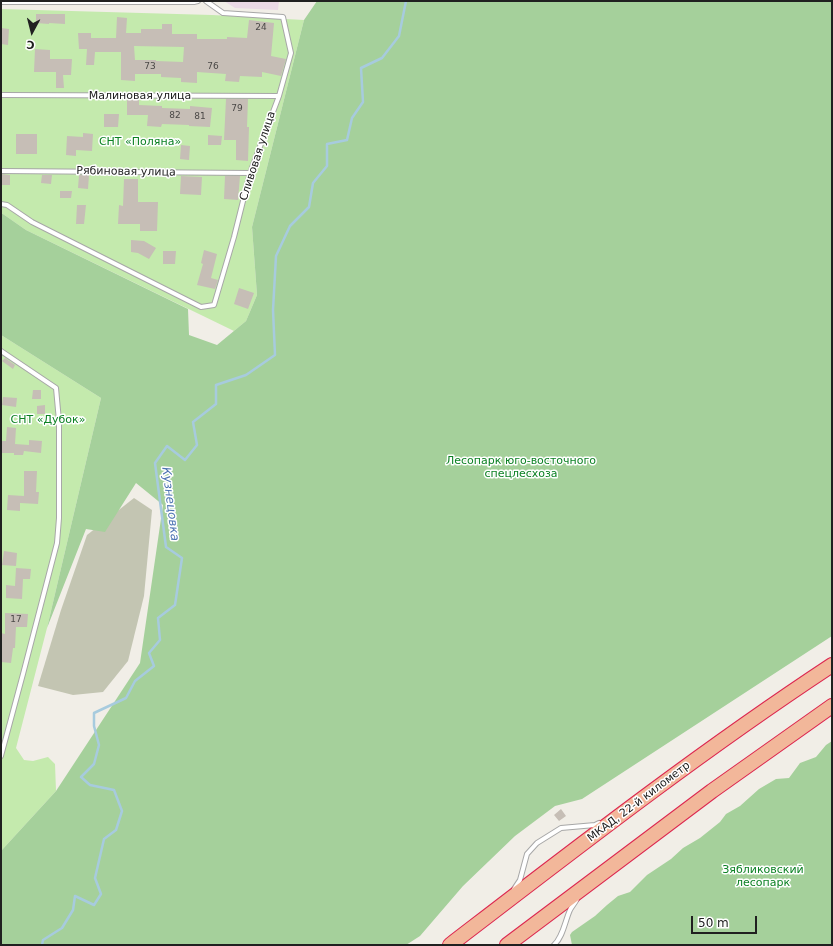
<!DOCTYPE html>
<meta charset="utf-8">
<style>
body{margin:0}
#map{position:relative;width:833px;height:946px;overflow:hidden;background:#f1eee7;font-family:"DejaVu Sans",sans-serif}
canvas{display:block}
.frame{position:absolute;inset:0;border:2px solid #202020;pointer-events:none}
.north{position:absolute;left:12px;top:12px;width:40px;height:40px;-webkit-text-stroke:3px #fff;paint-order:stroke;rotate:187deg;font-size:11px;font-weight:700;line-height:16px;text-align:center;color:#202020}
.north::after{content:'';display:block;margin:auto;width:14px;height:18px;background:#202020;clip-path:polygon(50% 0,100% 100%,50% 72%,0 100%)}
.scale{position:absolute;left:691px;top:916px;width:66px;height:18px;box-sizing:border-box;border:2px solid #202020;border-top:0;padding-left:5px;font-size:12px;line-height:14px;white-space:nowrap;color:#202020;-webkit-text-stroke:3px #fff;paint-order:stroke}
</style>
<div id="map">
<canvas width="833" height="946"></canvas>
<div class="frame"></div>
<div class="north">С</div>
<div class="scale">50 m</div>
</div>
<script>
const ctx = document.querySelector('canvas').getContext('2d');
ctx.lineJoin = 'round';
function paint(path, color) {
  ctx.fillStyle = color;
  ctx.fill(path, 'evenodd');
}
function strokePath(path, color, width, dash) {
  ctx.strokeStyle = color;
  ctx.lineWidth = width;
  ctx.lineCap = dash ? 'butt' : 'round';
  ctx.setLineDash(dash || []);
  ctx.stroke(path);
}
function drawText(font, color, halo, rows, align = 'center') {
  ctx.font = font + ' "DejaVu Sans",sans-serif';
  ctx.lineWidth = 3;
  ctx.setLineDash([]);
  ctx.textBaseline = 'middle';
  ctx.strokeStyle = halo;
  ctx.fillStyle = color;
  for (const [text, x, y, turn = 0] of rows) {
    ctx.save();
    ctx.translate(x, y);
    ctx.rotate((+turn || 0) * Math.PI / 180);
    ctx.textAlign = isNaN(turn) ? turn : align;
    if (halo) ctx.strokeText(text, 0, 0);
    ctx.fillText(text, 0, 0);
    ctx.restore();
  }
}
paint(new Path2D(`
 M 224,1 L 279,1 L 278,10 L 235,8 Z`), '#ead9e5');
paint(new Path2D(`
 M 134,498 L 152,510 L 144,596 L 128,661 L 103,692 L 73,695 L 38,686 L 61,610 L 87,535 Z`), '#c3c5b2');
paint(new Path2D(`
 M 1,9 L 212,15 L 304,20 L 252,227 L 257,295 L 246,321 L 234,331 L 26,230 L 3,214 L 1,214 Z
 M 1,335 L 101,398 L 47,628 L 16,748 L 24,760 L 33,761 L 48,757 L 55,764 L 56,791 L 1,851 Z`), '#c4eaad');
paint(new Path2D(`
 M 317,1 L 832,1 L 832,636 L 582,799 L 555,806 L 515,836 L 463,886 L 420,936 L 406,945 L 1,945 L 1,851 L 56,791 L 140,663 L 163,505 L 136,483 L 105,532 L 86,529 L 47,628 L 101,398 L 1,335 L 1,214 L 3,214 L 26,230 L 188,309 L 189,335 L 217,345 L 246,321 L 257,295 L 252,227 L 304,20 Z
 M 832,741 L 832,945 L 572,945 L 570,935 L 572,932 L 595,916 L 607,905 L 618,896 L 630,892 L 647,875 L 671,859 L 683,848 L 700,838 L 720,822 L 726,814 L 740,806 L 759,789 L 776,779 L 789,778 L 800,763 L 816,757 L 826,745 Z`), '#a5d09b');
strokePath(new Path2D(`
 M 42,945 L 43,940 L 62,928 L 73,910 L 75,896 L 94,905 L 101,894 L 95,878 L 104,839 L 116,830 L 122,811 L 114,790 L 90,785 L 81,777 L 94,764 L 99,745 L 94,726 L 94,713 L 126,698 L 135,681 L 154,666 L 149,653 L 160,640 L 158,618 L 175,605 L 182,558 L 166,547 L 155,463 L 167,446 L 185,460 L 197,445 L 193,422 L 216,404 L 216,385 L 246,375 L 275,355 L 273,310 L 276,256 L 290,226 L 309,207 L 313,183 L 327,166 L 327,144 L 347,140 L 352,118 L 363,102 L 361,68 L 382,58 L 399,36 L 406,1`), '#a7cbde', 2.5);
paint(new Path2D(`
 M 36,14 L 65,14 L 65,24 L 49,23 L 49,24 L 36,23 Z
 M 117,17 L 127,18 L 126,33 L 141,33 L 141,29 L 162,29 L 162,24 L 172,24 L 172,34 L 197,34 L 197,39 L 227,39 L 227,37 L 247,38 L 249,20 L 274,23 L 271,56 L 286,59 L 281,76 L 262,72 L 262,77 L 240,76 L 239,82 L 225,81 L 226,74 L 197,72 L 197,83 L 181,82 L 181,78 L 161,77 L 161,74 L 135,74 L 135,81 L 121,80 L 121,52 L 95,52 L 94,65 L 86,65 L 87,49 L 79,49 L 78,33 L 91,33 L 91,38 L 116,38 ZM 134,46 L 184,47 L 183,62 L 156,61 L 156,60 L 135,60 Z
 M 1,28 L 9,29 L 8,45 L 1,44 Z
 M 35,49 L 50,50 L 50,59 L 72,59 L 71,75 L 63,75 L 64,88 L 56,88 L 56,72 L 34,72 Z
 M 127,99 L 139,99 L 139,105 L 162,106 L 162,108 L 190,109 L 190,106 L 212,108 L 210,127 L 189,126 L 189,125 L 162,124 L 161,127 L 147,126 L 148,115 L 127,115 Z
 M 226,99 L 248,99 L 247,127 L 249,127 L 248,161 L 236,160 L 236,140 L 224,140 Z
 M 104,114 L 119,114 L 118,127 L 104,127 Z
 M 83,133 L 93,134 L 92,151 L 76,150 L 76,156 L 66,155 L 67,136 L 83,137 Z
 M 16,134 L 37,134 L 37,154 L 16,154 Z
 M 208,135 L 222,136 L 221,145 L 208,145 Z
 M 181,145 L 190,146 L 189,160 L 180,159 Z
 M 1,174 L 10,175 L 10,185 L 1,185 Z
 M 42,175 L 52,175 L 51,184 L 41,183 Z
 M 79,175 L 89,175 L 88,189 L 78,188 Z
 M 181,176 L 202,177 L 201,195 L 180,194 Z
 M 225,176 L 240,176 L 238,200 L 224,199 Z
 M 124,179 L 138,179 L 138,202 L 158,202 L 157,231 L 140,231 L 140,224 L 118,224 L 119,205 L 123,206 Z
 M 60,191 L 72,191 L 71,198 L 60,198 Z
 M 77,205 L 86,205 L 84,224 L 76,224 Z
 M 131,240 L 144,241 L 156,248 L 149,259 L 138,253 L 131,252 Z
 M 204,250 L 217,254 L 211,278 L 218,280 L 215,289 L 197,285 L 203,264 L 201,263 Z
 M 163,251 L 176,251 L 175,264 L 163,264 Z
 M 239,288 L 254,293 L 248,309 L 234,304 Z
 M 5,358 L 15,365 L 13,369 L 2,361 Z
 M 33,390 L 41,390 L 41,399 L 32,399 Z
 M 3,397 L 17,398 L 16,407 L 2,405 Z
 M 45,405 L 45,414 L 37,414 L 37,406 Z
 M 7,427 L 16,428 L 15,444 L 29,445 L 29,440 L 42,441 L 41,453 L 24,451 L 23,455 L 14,455 L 14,453 L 1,453 L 1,441 L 6,441 Z
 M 24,471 L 37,471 L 36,492 L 39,492 L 38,504 L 20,503 L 20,511 L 7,510 L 8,495 L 24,496 Z
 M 4,551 L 17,553 L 16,566 L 2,565 Z
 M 16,568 L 31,569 L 30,579 L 23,579 L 22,599 L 6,598 L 6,585 L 15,586 Z
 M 5,613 L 28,614 L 27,627 L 16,627 L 15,648 L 13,648 L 11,663 L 1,662 L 2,648 L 1,647 L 1,633 L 5,634 Z
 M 561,809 L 566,816 L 559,821 L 554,815 Z`), '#c6beb6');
const service = new Path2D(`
 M 1,2 L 194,2 L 198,1
 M 1,95 L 279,96
 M 1,171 L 250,173
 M 1,204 L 7,205 L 32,222 L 201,307 L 214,305 L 234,237 L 250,173 L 279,96 L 291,53 L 283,17 L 223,13 L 206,1
 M 1,351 L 56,388 L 59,421 L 59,518 L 57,543 L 23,674 L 1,756
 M 514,889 L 520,880 L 527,854 L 537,843 L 561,828 L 595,825 L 599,823
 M 554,945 C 563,937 565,921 570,910 C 572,906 575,903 577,899`);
const trunk = new Path2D(`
 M 450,945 C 575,849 700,752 832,665
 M 507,945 L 712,791 L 832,706`);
strokePath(service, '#a7a7a7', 6);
strokePath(trunk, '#dc264f', 16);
strokePath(service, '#fff', 4);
strokePath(trunk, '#f2b79a', 14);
drawText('9px', '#4a4846', null, [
 ["24",261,28],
 ["73",150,67],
 ["76",213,67],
 ["79",237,109],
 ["82",175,116],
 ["81",200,117],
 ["17",16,620]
]);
drawText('11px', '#202020', '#fff', [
 ["Малиновая улица",140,96],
 ["Сливовая улица",258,156,-72],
 ["Рябиновая улица",126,172,1],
 ["МКАД, 22-й километр",639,802,-37]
]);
drawText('11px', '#0b8123', '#fff', [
 ["СНТ «Поляна»",140,142],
 ["СНТ «Дубок»",48,420],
 ["Лесопарк юго-восточного",521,461],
 ["спецлесхоза",521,474],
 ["Зябликовский",763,870],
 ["лесопарк",763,883]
]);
drawText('italic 12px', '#4b72b1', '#fff', [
 ["Кузнецовка",170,504,83]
]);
</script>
